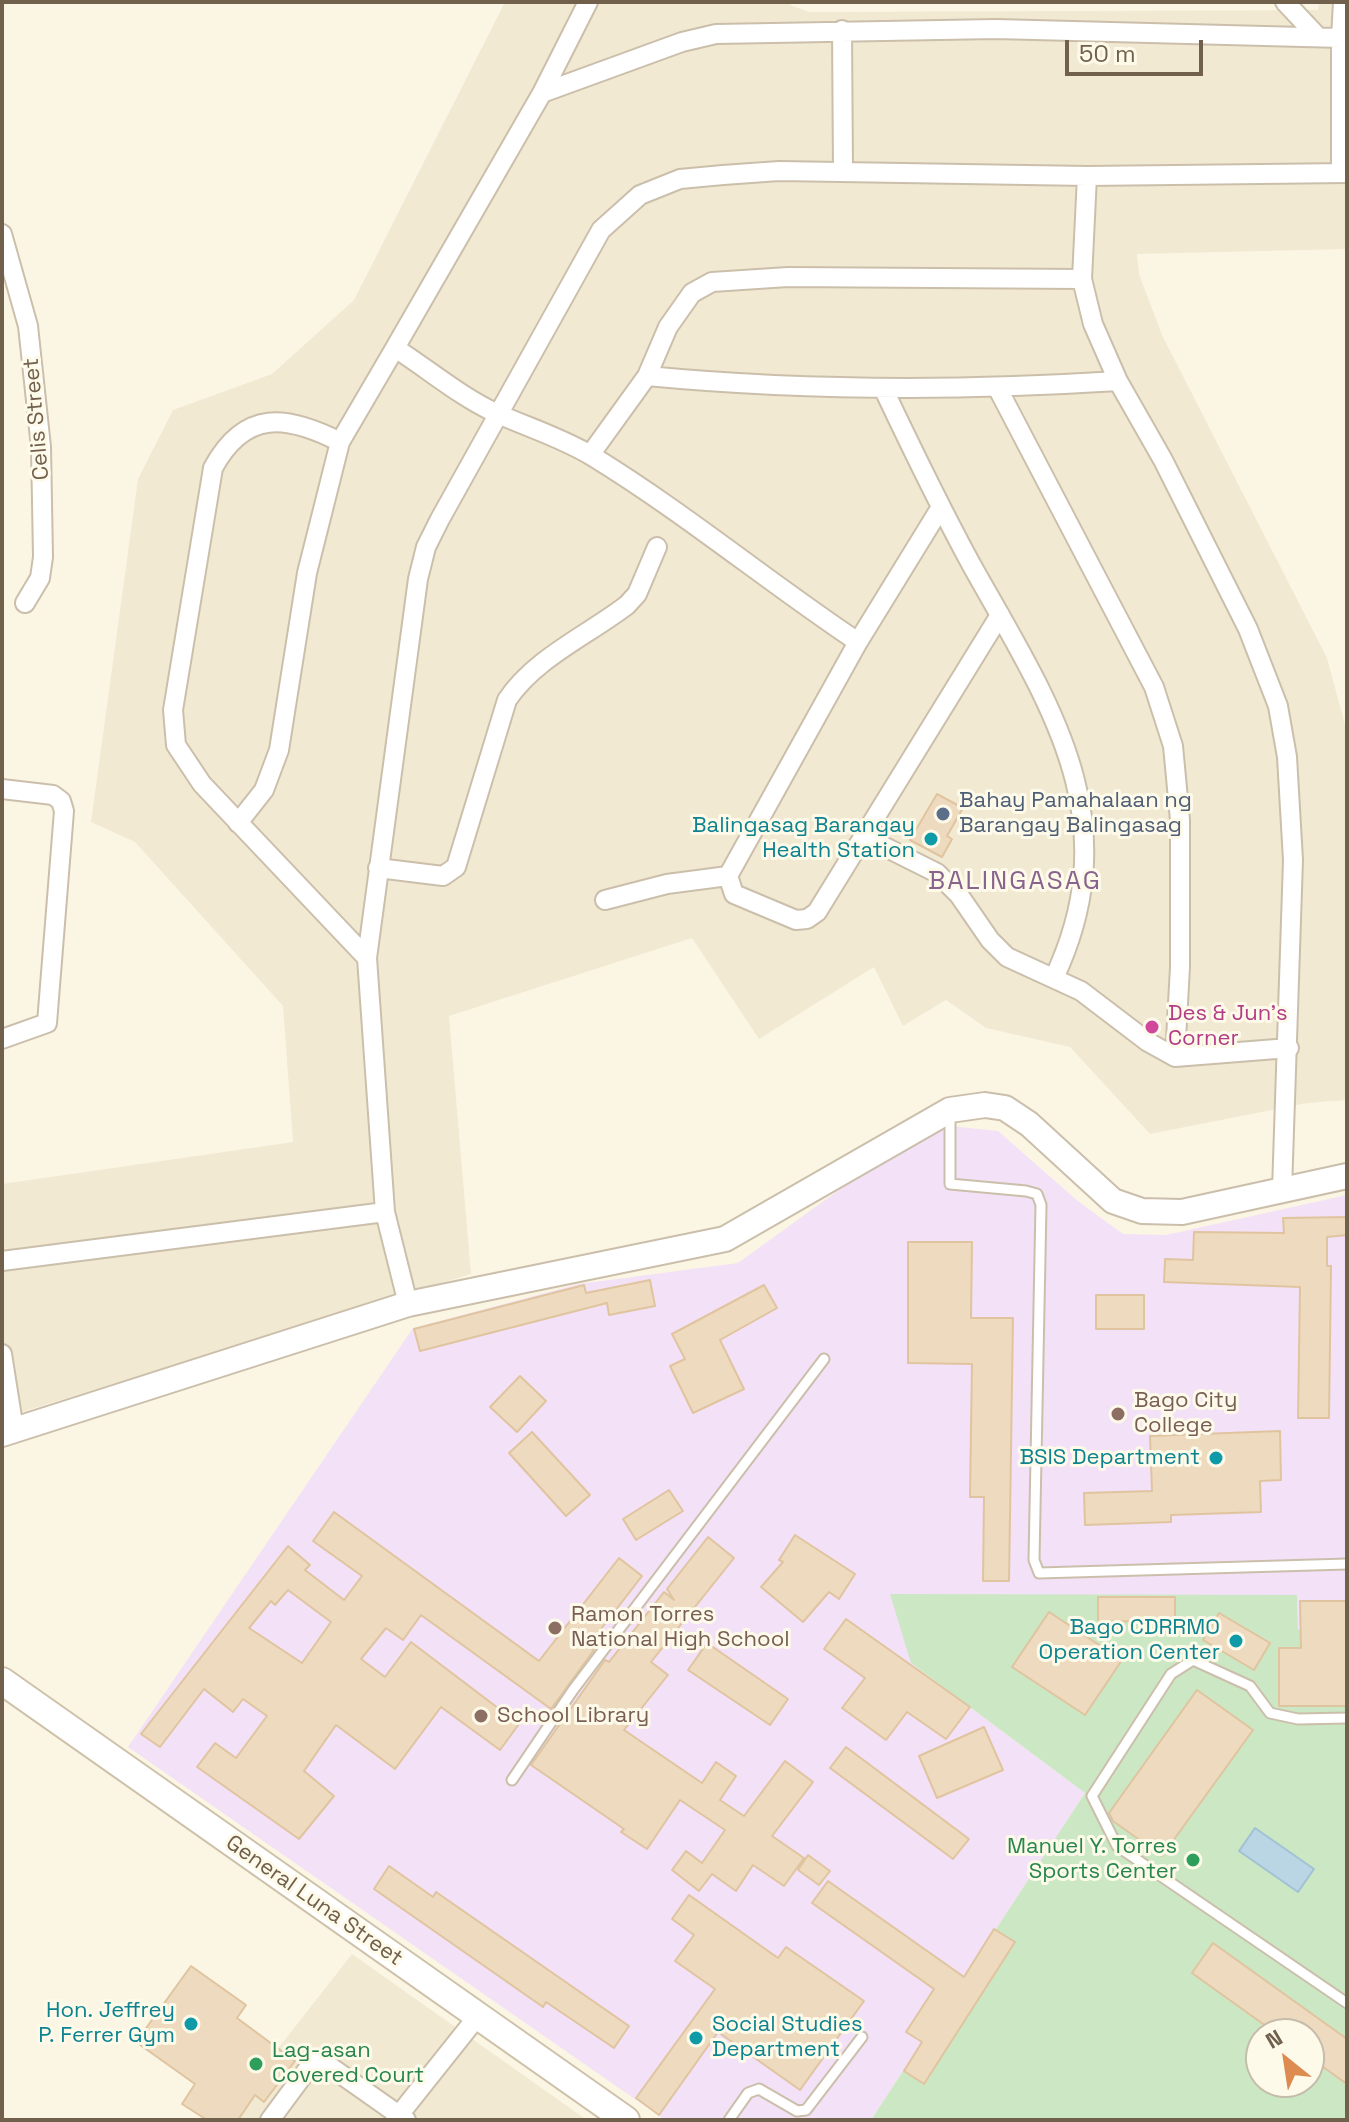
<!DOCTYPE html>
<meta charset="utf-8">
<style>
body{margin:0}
#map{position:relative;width:1349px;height:2122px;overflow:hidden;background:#fbf6e4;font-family:"Space Grotesk",sans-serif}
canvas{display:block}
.frame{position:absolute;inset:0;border:4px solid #71604c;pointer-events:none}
.north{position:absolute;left:1245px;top:2018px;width:80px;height:80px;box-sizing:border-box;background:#fefaea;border:2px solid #c6bcab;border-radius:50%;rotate:330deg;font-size:22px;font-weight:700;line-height:32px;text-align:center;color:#71604c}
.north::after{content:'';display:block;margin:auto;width:28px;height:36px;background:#dd8b51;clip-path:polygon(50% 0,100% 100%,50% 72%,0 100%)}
.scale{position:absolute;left:1065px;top:40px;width:138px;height:36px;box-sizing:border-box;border:4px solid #71604c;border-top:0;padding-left:10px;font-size:24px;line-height:28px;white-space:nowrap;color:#71604c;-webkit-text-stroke:6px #fefaea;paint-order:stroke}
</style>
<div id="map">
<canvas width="1349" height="2122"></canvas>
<div class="frame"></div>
<div class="north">N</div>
<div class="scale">50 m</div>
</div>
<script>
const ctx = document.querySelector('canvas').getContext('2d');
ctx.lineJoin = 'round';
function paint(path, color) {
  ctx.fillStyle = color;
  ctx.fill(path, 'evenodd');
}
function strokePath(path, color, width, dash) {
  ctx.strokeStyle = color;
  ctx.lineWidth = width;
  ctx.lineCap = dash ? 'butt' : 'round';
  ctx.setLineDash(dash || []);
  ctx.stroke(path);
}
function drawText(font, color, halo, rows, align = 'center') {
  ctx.font = font + ' "Space Grotesk",sans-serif';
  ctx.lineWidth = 6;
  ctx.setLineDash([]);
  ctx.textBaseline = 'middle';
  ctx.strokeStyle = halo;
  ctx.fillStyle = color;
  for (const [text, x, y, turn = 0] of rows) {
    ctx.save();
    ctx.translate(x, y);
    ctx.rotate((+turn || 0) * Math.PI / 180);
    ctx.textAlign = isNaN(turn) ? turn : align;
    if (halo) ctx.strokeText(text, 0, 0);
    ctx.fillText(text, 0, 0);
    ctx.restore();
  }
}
paint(new Path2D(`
 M 505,2 L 783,2 L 809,12 L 1318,10 L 1319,2 L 1347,2 L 1347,249 L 1137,254 L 1139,274 L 1162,335 L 1327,658 L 1347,732 L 1347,1100 L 1307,1103 L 1150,1134 L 1070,1047 L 986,1028 L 946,1000 L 903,1026 L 874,967 L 759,1039 L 692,938 L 449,1016 L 471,1274 L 2,1418 L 2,1184 L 293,1142 L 283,1006 L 135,842 L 91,822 L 138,479 L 173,410 L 272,374 L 354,300 Z
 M 352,1954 L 587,2120 L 222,2120 Z`), '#f2e9d3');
paint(new Path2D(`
 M 939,1125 L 998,1131 L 1079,1202 L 1123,1234 L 1166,1235 L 1347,1195 L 1347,1629 L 1298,1630 L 1297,1595 L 911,1663 L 1085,1793 L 871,2120 L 665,2120 L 128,1747 L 413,1328 L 579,1284 L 738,1263 L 886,1156 Z`), '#f3e1f7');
paint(new Path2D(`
 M 890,1594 L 1297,1595 L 1298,1630 L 1347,1629 L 1347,2120 L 871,2120 L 1085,1793 L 911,1663 ZM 1261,2034 L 1309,2034 L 1309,2082 L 1261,2082 Z`), '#cbe7c4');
const water = new Path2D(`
 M 1255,1828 L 1314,1869 L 1298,1892 L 1239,1851 Z`);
paint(water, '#bad5e3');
strokePath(water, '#a1c2d4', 2);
const building = new Path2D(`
 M 937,794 L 963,808 L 947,836 L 952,839 L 942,857 L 910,840 Z
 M 1347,1217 L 1347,1235 L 1327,1237 L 1327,1266 L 1331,1266 L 1329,1418 L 1298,1418 L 1300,1287 L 1164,1282 L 1165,1259 L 1193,1260 L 1194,1232 L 1284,1233 L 1283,1218 Z
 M 908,1242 L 972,1242 L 971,1318 L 1013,1318 L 1009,1581 L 983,1581 L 984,1497 L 970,1497 L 972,1364 L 908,1363 Z
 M 650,1280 L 655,1306 L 609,1315 L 607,1303 L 420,1351 L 414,1329 L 584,1285 L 586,1293 Z
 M 764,1285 L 777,1308 L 720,1340 L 744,1389 L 693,1413 L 670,1366 L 685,1359 L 672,1334 Z
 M 1096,1295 L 1144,1295 L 1144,1329 L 1096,1329 Z
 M 520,1376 L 546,1401 L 517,1432 L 490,1407 Z
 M 1280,1431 L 1281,1480 L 1260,1481 L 1261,1512 L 1171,1515 L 1171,1522 L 1085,1525 L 1084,1493 L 1152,1491 L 1150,1436 Z
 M 532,1432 L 590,1495 L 566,1516 L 509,1453 Z
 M 669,1490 L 683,1511 L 636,1540 L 623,1519 Z
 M 334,1512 L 539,1661 L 619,1558 L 642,1576 L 588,1646 L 594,1650 L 551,1709 L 421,1615 L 403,1640 L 386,1628 L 361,1659 L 385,1677 L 411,1642 L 519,1724 L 500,1750 L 441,1707 L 395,1769 L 336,1725 L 304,1771 L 334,1796 L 299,1839 L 197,1767 L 215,1743 L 236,1758 L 267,1716 L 243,1699 L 233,1712 L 204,1689 L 160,1747 L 141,1734 L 288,1546 L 310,1565 L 305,1570 L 344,1600 L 362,1576 L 313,1541 ZM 288,1590 L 331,1622 L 302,1663 L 249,1628 L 271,1601 L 275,1605 Z
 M 795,1535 L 855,1574 L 839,1599 L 829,1592 L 803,1622 L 761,1587 L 783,1562 L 779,1560 Z
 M 708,1537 L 734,1558 L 651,1662 L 668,1675 L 624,1730 L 702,1783 L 716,1762 L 736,1776 L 720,1800 L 744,1816 L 785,1761 L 813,1782 L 772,1836 L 804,1858 L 784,1886 L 753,1865 L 736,1891 L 712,1874 L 699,1891 L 672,1870 L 686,1851 L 702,1863 L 725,1830 L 680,1800 L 647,1849 L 621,1832 L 624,1829 L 531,1765 L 605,1660 L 609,1662 L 664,1592 L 674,1600 L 667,1589 Z
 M 1098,1597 L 1175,1597 L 1175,1622 L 1098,1621 Z
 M 1300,1601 L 1347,1601 L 1347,1706 L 1279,1706 L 1279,1648 L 1301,1648 Z
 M 1049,1612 L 1122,1660 L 1085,1715 L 1012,1667 Z
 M 1219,1613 L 1270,1643 L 1254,1670 L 1203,1640 Z
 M 846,1619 L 970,1707 L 946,1739 L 907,1712 L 886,1740 L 842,1708 L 865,1678 L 824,1649 Z
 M 707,1643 L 788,1699 L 770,1725 L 688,1670 Z
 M 1197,1690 L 1253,1730 L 1162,1856 L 1113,1821 L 1109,1813 Z
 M 984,1727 L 1003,1770 L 937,1798 L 919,1756 Z
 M 846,1747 L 969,1839 L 953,1859 L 830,1768 Z
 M 808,1855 L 830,1871 L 819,1885 L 798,1870 Z
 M 389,1866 L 433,1897 L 436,1892 L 629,2026 L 614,2048 L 546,2002 L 543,2007 L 374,1889 Z
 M 828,1881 L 964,1977 L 994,1929 L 1015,1942 L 924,2084 L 904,2071 L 922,2042 L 906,2032 L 934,1989 L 812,1903 Z
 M 689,1895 L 778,1958 L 786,1947 L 864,2001 L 800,2090 L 718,2032 L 659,2115 L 636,2098 L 715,1989 L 675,1961 L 694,1935 L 672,1919 Z
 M 1213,1943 L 1347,2039 L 1347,2084 L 1309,2057 L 1309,2034 L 1277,2034 L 1192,1973 Z
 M 191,1966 L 246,2005 L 237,2018 L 295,2061 L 264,2102 L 255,2095 L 238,2120 L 207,2120 L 182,2104 L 195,2084 L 136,2042 Z`);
paint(building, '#eedabe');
strokePath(building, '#e0c49f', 2);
const service = new Path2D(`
 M 950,1113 L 950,1184 L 1026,1191 L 1037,1194 L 1041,1205 L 1034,1560 L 1039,1573 L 1347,1564
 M 1347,1718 L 1298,1719 L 1270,1713 L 1250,1686 L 1193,1660 L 1171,1674 L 1092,1796 L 1117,1846 L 1347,2003
 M 512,1780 L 573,1690 L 824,1359
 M 729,2120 L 748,2093 L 759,2089 L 797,2111 L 806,2110 L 862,2037`);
const minor = new Path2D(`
 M 1285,2 L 1318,37
 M 842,30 L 843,171
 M 1341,38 L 1343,2
 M 542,93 L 588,2
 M 1087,176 L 1082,279 L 1093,324 L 1118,381 L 1163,460 L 1248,629 L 1278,706 L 1287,757 L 1293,860 L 1282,1190
 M 2,234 L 28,326 L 41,447 L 43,557 L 40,578 L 25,603
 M 395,348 L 542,93 L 682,42 L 716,34 L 996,29 L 1341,38 L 1341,173
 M 647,376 C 804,391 960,391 1118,381
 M 998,389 L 1154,687 L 1173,746 L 1180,820 L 1180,967 L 1175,1057
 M 884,390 C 912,449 940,507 971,564 C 1048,702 1130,817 1054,978
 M 340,442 C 287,415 245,409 213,468 L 173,710 L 176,745 L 202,784 L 367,958
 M 590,455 L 647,376 L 668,327 L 692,293 L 712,282 L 788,277 L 1082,279
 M 941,507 L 858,642 L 728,876 L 734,894 L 796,920 L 807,919 L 817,912 L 1000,615
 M 2,789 L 53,795 L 61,801 L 64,811 L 47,1023 L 2,1039
 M 238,823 L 264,790 L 279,750 L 307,573 L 340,442 L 395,348 C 428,369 462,398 498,414 C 530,428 562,438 592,456 C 685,513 768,582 858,642
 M 863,836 L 937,873 L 959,895 L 990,940 L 1007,957 L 1081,991 L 1148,1042 L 1175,1057 L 1289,1048
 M 378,868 L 443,876 L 456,867 L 507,700 C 535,658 588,635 627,605 L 637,594 L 657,547
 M 605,900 L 667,884 L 728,876
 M 2,1261 L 385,1212
 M 408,1304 L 385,1212 L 367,958 L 418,579 L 426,547 L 440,519 L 601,230 L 640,195 L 680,179 L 723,175 L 779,171 L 1087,176 L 1347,173
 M 2,1354 L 14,1430
 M 270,2120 L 310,2066 L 317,2062 L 325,2063 L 406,2120
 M 395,2120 L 477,2017`);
const tertiary = new Path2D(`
 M 2,1434 L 408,1304 L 725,1239 L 950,1110 L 985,1105 L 1005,1108 L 1029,1124 L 1113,1201 L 1142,1211 L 1182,1212 L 1347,1176`);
const secondary = new Path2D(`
 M 2,1681 L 626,2120`);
strokePath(service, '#cbbfab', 13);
strokePath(minor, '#cbbfab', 22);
strokePath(tertiary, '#cbbfab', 28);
strokePath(secondary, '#cec1aa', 30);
strokePath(service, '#fff', 9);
strokePath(minor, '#fff', 18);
strokePath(tertiary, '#fff', 24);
strokePath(secondary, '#fff', 26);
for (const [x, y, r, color] of [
 [943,814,8,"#5c6f8a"],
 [931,839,8,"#0f9aa8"],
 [1152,1027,8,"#d1479c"],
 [1118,1414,8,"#8d6e63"],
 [1216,1458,8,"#0f9aa8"],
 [555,1628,8,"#8d6e63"],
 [1236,1641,8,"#0f9aa8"],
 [481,1716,8,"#8d6e63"],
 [1193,1860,8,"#2e9e5b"],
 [191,2024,8,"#0f9aa8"],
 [696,2038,8,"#0f9aa8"],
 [256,2064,8,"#2e9e5b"]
]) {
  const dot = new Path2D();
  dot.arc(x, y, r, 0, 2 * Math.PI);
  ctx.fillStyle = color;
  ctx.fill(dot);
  strokePath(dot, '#fefaea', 3);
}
drawText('22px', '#71604c', '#fefaea', [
 ["Celis Street",37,419,-95],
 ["General Luna Street",314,1901,35]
]);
drawText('22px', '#4e5e75', '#fefaea', [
 ["Bahay Pamahalaan ng",959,801],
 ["Barangay Balingasag",959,826]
], 'left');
drawText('22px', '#0d838f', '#fefaea', [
 ["Balingasag Barangay",915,826],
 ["Health Station",915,851],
 ["BSIS Department",1200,1458],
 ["Bago CDRRMO",1220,1628],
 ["Operation Center",1220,1653],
 ["Hon. Jeffrey",175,2011],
 ["P. Ferrer Gym",175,2036],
 ["Social Studies",712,2025,"left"],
 ["Department",712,2050,"left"]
], 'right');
drawText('22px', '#b23c85', '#fefaea', [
 ["Des & Jun’s",1168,1014],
 ["Corner",1168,1039]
], 'left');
drawText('22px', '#785e54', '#fefaea', [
 ["Bago City",1134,1401],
 ["College",1134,1426],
 ["Ramon Torres",571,1615],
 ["National High School",571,1640],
 ["School Library",497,1716]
], 'left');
drawText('22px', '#27864d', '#fefaea', [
 ["Manuel Y. Torres",1177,1847],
 ["Sports Center",1177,1872],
 ["Lag-asan",272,2051,"left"],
 ["Covered Court",272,2076,"left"]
], 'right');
ctx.letterSpacing = '2px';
drawText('26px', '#88638d', '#fefaea', [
 ["BALINGASAG",1015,882]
]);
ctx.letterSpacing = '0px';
</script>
